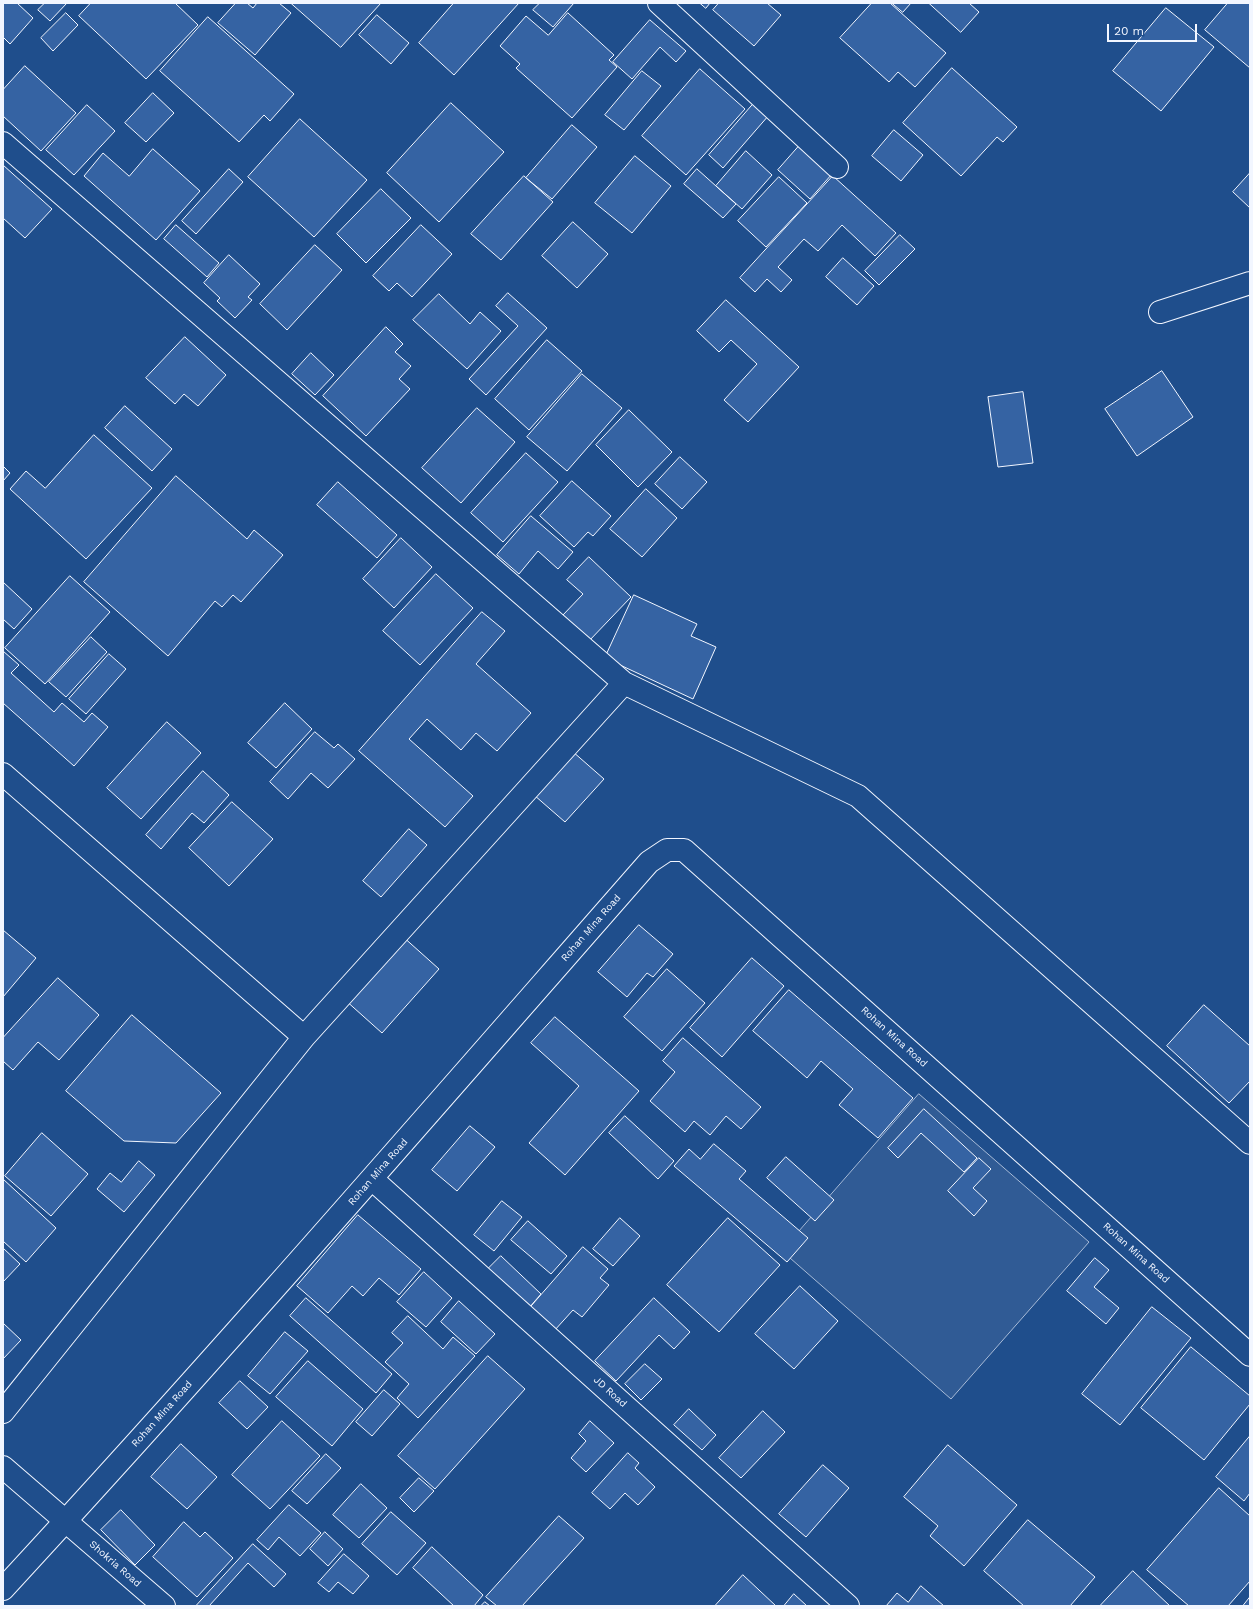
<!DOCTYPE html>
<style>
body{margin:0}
#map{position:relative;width:1253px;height:1609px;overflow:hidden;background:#1f4e8c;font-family:"Work Sans",sans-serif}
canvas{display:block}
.frame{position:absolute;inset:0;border:4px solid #f2f6ff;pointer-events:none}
.scale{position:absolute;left:1107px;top:24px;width:90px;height:18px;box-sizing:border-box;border:2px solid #f2f6ff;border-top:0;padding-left:5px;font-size:12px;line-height:14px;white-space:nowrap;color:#f2f6ff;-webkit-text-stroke:3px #1f4e8c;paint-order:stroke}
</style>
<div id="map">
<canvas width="1253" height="1609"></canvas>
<div class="frame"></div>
<div class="scale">20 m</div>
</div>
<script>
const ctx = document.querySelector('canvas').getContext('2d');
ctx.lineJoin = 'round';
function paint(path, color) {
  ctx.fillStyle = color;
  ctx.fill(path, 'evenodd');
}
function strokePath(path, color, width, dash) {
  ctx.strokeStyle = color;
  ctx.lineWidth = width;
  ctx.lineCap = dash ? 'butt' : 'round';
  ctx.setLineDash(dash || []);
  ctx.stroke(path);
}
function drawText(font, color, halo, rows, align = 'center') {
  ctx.font = font + ' "Work Sans",sans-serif';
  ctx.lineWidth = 3;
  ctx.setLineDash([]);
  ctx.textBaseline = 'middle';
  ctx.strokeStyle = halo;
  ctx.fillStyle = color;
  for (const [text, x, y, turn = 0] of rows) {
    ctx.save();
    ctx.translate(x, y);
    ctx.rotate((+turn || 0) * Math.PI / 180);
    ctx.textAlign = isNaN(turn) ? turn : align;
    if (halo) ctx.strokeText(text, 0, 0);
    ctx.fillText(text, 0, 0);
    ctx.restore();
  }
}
const built = new Path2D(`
 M 919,1094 L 1089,1242 L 951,1399 L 782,1251 Z`);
paint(built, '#305b95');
strokePath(built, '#a8bbd7', 1);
const building = new Path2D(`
 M 3,3 L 17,3 L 33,18 L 10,44 L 3,37 Z
 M 45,3 L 67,3 L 50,21 L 38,10 Z
 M 91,3 L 175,3 L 198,25 L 146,79 L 79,16 Z
 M 236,3 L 247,3 L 253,8 L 257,3 L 279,3 L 291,13 L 255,55 L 218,23 Z
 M 291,3 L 381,3 L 341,47 Z
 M 454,3 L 519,3 L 454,75 L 419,43 Z
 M 540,3 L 574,3 L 553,27 L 533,10 Z
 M 700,3 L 710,3 L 706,8 Z
 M 719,3 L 767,3 L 781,15 L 754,46 L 713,10 Z
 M 872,3 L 890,3 L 946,53 L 915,87 L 898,72 L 889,82 L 840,38 Z
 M 892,3 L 911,3 L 903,12 Z
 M 929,3 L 969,3 L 979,12 L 961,32 Z
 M 1228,3 L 1250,3 L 1250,68 L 1205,30 Z
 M 1166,8 L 1214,47 L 1161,111 L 1113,71 Z
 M 66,13 L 78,25 L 53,51 L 41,38 Z
 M 568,13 L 614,55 L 609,60 L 617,67 L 572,118 L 516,68 L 520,64 L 500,46 L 526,16 L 548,35 Z
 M 377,15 L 409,43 L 391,64 L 359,35 Z
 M 208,17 L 294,94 L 270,121 L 264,115 L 239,142 L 160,71 Z
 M 650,20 L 686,51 L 676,62 L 660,47 L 632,79 L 613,62 Z
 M 25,66 L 76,113 L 41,151 L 3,116 L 3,90 Z
 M 952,68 L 1017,127 L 1003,142 L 997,137 L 961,176 L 903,123 Z
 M 700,69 L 745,109 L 686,175 L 642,136 Z
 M 642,71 L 661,86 L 624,130 L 605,115 Z
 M 153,93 L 174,113 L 146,142 L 125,123 Z
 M 755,102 L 769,115 L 723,168 L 709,155 Z
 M 451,103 L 504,152 L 439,222 L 387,173 Z
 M 87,105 L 115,131 L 74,175 L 46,150 Z
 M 300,119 L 367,180 L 314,237 L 248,177 Z
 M 572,125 L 597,147 L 552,199 L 526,178 Z
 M 894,130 L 923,155 L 901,181 L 872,156 Z
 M 800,145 L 832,174 L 810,199 L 778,170 Z
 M 153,149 L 200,191 L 156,240 L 84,176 L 103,153 L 129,176 Z
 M 746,151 L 772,175 L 742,209 L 716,186 Z
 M 635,156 L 671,186 L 632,233 L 595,203 Z
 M 3,165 L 52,209 L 25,238 L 3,218 Z
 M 229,169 L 243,182 L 196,234 L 182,221 Z
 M 697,169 L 736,204 L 723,218 L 684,184 Z
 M 1250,173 L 1250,208 L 1233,192 Z
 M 524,176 L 553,202 L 501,260 L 471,234 Z
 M 833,176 L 896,233 L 875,256 L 842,225 L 818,251 L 804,239 L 778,267 L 792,280 L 781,292 L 767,279 L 755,292 L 740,278 Z
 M 779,177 L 807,203 L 766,247 L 738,221 Z
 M 381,189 L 411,218 L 366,263 L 337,234 Z
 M 573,222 L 608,254 L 577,288 L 542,256 Z
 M 176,225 L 219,263 L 207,277 L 164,239 Z
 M 421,225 L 452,254 L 412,297 L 397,283 L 389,291 L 373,276 Z
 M 900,235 L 915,249 L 879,285 L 865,271 Z
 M 315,245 L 342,270 L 287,330 L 260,304 Z
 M 229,255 L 260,284 L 248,297 L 252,300 L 235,318 L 217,301 L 220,298 L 204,283 Z
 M 843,258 L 874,286 L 857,305 L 826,277 Z
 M 508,293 L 547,328 L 486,395 L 469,379 L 518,326 L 496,306 Z
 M 439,294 L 470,324 L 480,312 L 501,331 L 467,369 L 413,320 Z
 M 726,300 L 799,367 L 748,422 L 724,400 L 757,364 L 731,340 L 719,352 L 697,331 Z
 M 386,327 L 403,344 L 395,352 L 411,366 L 399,379 L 410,389 L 366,436 L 323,396 Z
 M 185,337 L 226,375 L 198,406 L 184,394 L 175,404 L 146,378 Z
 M 547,340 L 582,371 L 529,430 L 495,399 Z
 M 311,353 L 334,375 L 315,395 L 292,374 Z
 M 1162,371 L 1193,417 L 1137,456 L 1105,409 Z
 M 582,374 L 622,408 L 567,471 L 527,437 Z
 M 1023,392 L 1033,463 L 998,467 L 988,397 Z
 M 125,406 L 172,449 L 152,471 L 105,428 Z
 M 477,408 L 515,442 L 461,503 L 422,468 Z
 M 629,410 L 672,452 L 638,487 L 596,445 Z
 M 94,435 L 152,488 L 86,559 L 10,489 L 26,471 L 45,488 Z
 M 526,453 L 558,482 L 503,542 L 471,513 Z
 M 680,457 L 707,482 L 682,509 L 655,484 Z
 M 3,466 L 10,473 L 3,481 Z
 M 176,476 L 247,539 L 254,530 L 283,555 L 241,602 L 233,595 L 222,607 L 215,601 L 168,656 L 84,582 Z
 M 572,481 L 611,516 L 593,536 L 588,532 L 574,547 L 540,516 Z
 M 338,482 L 397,535 L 377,558 L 317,505 Z
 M 646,489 L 677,518 L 642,557 L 610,529 Z
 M 531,516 L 573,552 L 558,569 L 538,551 L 519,574 L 497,555 Z
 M 401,538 L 432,567 L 394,608 L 363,579 Z
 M 589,557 L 631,597 L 588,642 L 562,616 L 583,594 L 567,580 Z
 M 436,574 L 473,608 L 420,665 L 383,631 Z
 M 70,576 L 110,612 L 45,684 L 5,648 Z
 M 3,582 L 32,609 L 14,629 L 3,619 Z
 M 634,595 L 697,624 L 691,636 L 716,647 L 693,699 L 605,658 Z
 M 482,612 L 505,631 L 476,664 L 531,713 L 497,751 L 476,733 L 461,750 L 427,719 L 409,739 L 473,796 L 445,827 L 359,751 Z
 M 91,637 L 107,652 L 66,697 L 49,682 Z
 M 3,651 L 19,665 L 11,673 L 54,712 L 62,703 L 84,722 L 92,713 L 108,727 L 74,766 L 3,703 Z
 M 109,654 L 126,669 L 86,714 L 69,699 Z
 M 285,703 L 312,729 L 276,768 L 248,743 Z
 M 167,722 L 201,753 L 141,819 L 107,788 Z
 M 315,732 L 334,748 L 338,744 L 355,759 L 328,788 L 311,773 L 288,799 L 270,782 Z
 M 572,751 L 604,779 L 565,822 L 534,795 Z
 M 203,771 L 229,795 L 204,823 L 192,813 L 161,849 L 146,835 Z
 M 232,802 L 273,839 L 229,886 L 189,848 Z
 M 409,829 L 427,845 L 381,897 L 363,881 Z
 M 639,925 L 673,954 L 653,977 L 647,973 L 627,997 L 598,972 Z
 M 3,930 L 36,958 L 3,997 Z
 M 401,935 L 439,969 L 382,1033 L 344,999 Z
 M 752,958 L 784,986 L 722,1057 L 690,1028 Z
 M 667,969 L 705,1003 L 662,1051 L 624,1017 Z
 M 58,978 L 99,1015 L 59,1060 L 38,1042 L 13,1070 L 3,1061 L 3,1038 Z
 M 789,990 L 913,1098 L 878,1138 L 839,1105 L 853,1089 L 821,1061 L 807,1078 L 753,1031 Z
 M 1204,1005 L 1250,1046 L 1250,1081 L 1229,1103 L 1167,1046 Z
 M 132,1015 L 221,1093 L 176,1143 L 124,1141 L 66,1091 Z
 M 555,1017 L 639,1091 L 565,1175 L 529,1143 L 579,1086 L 531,1043 Z
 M 683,1038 L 761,1107 L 741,1129 L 726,1116 L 710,1135 L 694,1121 L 685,1132 L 650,1101 L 675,1072 L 663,1061 Z
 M 924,1109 L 977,1158 L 964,1172 L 921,1133 L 898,1158 L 888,1148 Z
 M 625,1116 L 674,1161 L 658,1179 L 609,1133 Z
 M 470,1126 L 495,1147 L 457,1191 L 432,1170 Z
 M 42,1133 L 88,1174 L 51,1216 L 5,1176 Z
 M 714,1144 L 746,1171 L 739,1179 L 808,1238 L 787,1262 L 674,1166 L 689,1149 L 700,1159 Z
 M 786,1157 L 834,1200 L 815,1221 L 767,1178 Z
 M 979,1158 L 991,1169 L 973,1188 L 987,1201 L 974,1216 L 948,1191 Z
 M 139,1161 L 155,1175 L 124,1212 L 97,1189 L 110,1173 L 121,1182 Z
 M 3,1179 L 56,1228 L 26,1262 L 3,1241 Z
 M 502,1201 L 522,1217 L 494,1251 L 474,1235 Z
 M 358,1215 L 421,1269 L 399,1295 L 379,1278 L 363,1296 L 352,1286 L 328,1313 L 297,1286 Z
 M 620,1218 L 640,1236 L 613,1266 L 593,1249 Z
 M 728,1218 L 780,1265 L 719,1332 L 667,1285 Z
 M 528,1221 L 567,1256 L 551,1274 L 511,1240 Z
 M 583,1247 L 608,1269 L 600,1278 L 609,1285 L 582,1317 L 573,1310 L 554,1331 L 529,1309 Z
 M 3,1248 L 20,1264 L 3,1282 Z
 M 501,1256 L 541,1294 L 528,1309 L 486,1271 Z
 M 1095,1258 L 1109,1270 L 1094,1287 L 1119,1308 L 1106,1324 L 1067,1291 Z
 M 424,1272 L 452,1298 L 426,1327 L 397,1302 Z
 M 800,1286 L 838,1321 L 794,1369 L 755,1334 Z
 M 306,1298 L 392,1374 L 376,1393 L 290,1316 Z
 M 654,1298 L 690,1332 L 674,1349 L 659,1335 L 616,1381 L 595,1361 Z
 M 459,1301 L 495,1334 L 476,1354 L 441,1322 Z
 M 1152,1307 L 1191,1338 L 1120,1425 L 1082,1394 Z
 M 408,1316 L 443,1349 L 453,1337 L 475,1356 L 418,1418 L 397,1398 L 409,1384 L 385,1362 L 403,1343 L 392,1333 Z
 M 3,1323 L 21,1340 L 3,1359 Z
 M 285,1332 L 308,1351 L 270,1394 L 248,1376 Z
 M 1191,1347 L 1250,1396 L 1250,1404 L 1204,1460 L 1141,1408 Z
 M 488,1356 L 525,1389 L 435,1489 L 398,1456 Z
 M 308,1361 L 363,1409 L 332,1446 L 276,1397 Z
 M 645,1364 L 662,1379 L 641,1400 L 625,1384 Z
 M 240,1381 L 268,1407 L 247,1429 L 219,1403 Z
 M 384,1390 L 400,1404 L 372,1436 L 356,1422 Z
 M 689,1409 L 716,1435 L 702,1450 L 674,1425 Z
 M 763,1411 L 785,1432 L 741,1478 L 719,1458 Z
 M 282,1421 L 320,1456 L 270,1509 L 232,1475 Z
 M 590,1421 L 614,1443 L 586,1472 L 571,1458 L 586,1441 L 579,1434 Z
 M 1250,1436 L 1250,1493 L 1244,1501 L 1216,1477 Z
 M 181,1444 L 217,1477 L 187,1509 L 151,1477 Z
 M 948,1445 L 1017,1505 L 964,1566 L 930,1536 L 938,1526 L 904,1497 Z
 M 628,1453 L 639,1463 L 635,1468 L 655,1487 L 638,1505 L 625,1493 L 610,1509 L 592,1493 Z
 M 326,1454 L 341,1468 L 307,1504 L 292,1491 Z
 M 823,1465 L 849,1488 L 806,1537 L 779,1514 Z
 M 419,1478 L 434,1491 L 414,1512 L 400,1498 Z
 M 361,1484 L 387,1508 L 359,1538 L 333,1515 Z
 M 1219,1488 L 1250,1516 L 1250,1581 L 1228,1606 L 1189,1606 L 1147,1570 Z
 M 289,1505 L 321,1533 L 300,1556 L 279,1537 L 268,1550 L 257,1540 Z
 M 121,1510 L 155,1545 L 135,1565 L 101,1530 Z
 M 391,1512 L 426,1543 L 397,1575 L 362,1544 Z
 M 559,1516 L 584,1538 L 522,1606 L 497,1606 L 486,1597 Z
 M 1028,1520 L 1095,1577 L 1070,1606 L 1024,1606 L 984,1571 Z
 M 184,1522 L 200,1537 L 205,1532 L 233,1558 L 197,1597 L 153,1557 Z
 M 325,1532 L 343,1549 L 328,1566 L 310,1549 Z
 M 253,1544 L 286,1574 L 274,1587 L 248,1563 L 209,1606 L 196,1606 Z
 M 432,1547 L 483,1595 L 474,1606 L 454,1606 L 413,1568 Z
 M 344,1554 L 369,1576 L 353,1594 L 338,1582 L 329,1592 L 318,1583 Z
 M 1133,1571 L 1170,1606 L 1100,1606 Z
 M 743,1575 L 776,1606 L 715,1606 Z
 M 921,1586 L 944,1606 L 886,1606 L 897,1593 L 908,1602 Z
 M 794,1594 L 807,1606 L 784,1606 Z
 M 1250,1597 L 1250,1606 L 1243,1606 Z
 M 485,1602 L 490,1606 L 481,1606 Z`);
paint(building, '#3563a3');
strokePath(building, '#f2f6ff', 1);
const minor = new Path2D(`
 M 659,3 L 837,167
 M 3,143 L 624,683 L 858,796 L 1250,1143
 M 1160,312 L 1250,283
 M 3,774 L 304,1037
 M 372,1179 L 848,1606
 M 3,1412 L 304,1037 L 624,683
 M 3,1467 L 164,1606
 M 3,1589 C 223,1351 435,1106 649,862 L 667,850 L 684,850 L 1250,1355`);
strokePath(minor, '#f2f6ff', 24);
strokePath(minor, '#1f4e8c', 22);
drawText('10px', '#f2f6ff', '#1f4e8c', [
 ["Rohan Mina Road",591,928,-49],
 ["Rohan Mina Road",894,1037,42],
 ["Rohan Mina Road",378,1172,-49],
 ["Rohan Mina Road",1136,1253,42],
 ["JD Road",610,1392,42],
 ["Rohan Mina Road",162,1414,-48],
 ["Shokria Road",115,1564,41]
]);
</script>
